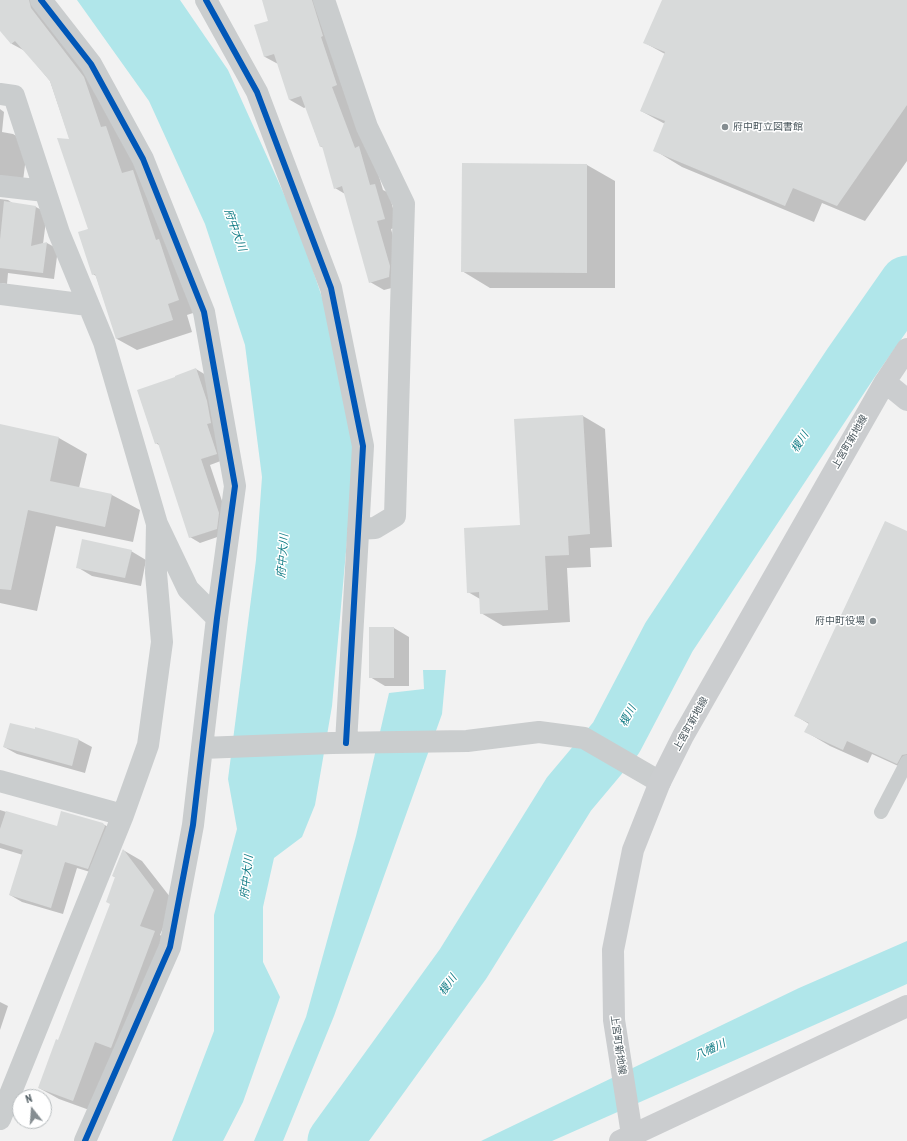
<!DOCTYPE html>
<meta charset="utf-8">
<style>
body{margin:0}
#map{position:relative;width:907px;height:1141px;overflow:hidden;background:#f2f2f2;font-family:"PT Sans Narrow",sans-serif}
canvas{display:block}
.north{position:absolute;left:12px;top:1089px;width:40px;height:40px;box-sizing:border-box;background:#fff;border:1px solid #b7bcbe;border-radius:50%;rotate:343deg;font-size:11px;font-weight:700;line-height:16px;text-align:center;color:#4a575d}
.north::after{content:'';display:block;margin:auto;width:14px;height:18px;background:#858d91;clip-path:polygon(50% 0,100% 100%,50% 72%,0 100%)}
</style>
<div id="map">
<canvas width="907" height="1141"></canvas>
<div class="north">N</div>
</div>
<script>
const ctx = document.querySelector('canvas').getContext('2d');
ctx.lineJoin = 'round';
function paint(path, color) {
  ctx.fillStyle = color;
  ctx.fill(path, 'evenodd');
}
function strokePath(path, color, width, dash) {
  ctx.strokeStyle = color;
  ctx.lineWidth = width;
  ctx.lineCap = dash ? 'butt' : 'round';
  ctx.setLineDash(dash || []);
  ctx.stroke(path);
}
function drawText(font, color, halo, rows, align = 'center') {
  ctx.font = font + ' "PT Sans Narrow","Noto Sans JP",sans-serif';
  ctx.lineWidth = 3;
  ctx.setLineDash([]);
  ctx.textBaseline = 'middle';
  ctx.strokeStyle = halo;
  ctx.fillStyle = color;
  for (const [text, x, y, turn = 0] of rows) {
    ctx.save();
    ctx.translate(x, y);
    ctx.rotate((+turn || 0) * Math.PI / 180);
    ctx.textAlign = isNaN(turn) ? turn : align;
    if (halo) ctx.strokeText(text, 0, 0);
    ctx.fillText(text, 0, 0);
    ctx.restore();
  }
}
paint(new Path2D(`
 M 77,0 L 180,0 L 228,70 L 297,223 L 330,321 L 355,452 L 332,706 L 315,805 L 302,837 L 274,858 L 263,907 L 263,962 L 280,997 L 243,1102 L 223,1141 L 172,1141 L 214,1031 L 214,915 L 237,829 L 228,779 L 256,560 L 262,477 L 245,345 L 205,224 L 149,101 Z
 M 423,670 L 446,670 L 442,714 L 334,1016 L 283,1141 L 254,1141 L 306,1017 L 356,836 L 389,693 L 424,689 Z
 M 907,941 L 907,984 L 552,1141 L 481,1141 L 799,988 Z
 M 426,1002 L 448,1011 L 348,1141 L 324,1141 Z`), '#b0e6ea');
paint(new Path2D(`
 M 5,0 L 41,0 L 125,138 L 199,311 L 187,315 L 192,332 L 137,350 L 117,339 L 96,276 L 93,274 L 89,230 L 70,140 L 50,81 L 25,51 L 12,44 L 0,30 L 0,5 Z
 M 263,0 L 316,0 L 373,156 L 383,190 L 389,193 L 398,227 L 391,229 L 404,275 L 403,285 L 384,290 L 370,282 L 345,194 L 335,188 L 324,148 L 320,146 L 306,107 L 304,108 L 290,100 L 278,64 L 265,57 L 256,26 L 269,22 Z
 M 663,0 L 907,0 L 907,161 L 865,221 L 822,203 L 814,222 L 682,167 L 654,150 L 665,124 L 641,111 L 665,54 L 645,43 Z
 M 0,109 L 4,112 L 2,132 L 13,134 L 24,140 L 27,149 L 23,181 L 0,188 Z
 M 587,165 L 615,181 L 615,288 L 490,288 L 462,271 Z
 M 0,199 L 8,200 L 14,204 L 36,207 L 47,213 L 43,244 L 47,243 L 58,249 L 54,279 L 8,273 L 7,284 L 0,283 Z
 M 196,369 L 206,375 L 226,459 L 210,465 L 228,519 L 226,534 L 200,543 L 190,537 L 160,446 L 156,443 Z
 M 583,416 L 605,429 L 612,547 L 590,548 L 591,567 L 567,568 L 570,622 L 503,626 L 481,613 L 480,599 L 468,592 L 521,526 Z
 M 0,425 L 59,438 L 87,454 L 79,488 L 112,495 L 140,510 L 133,542 L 56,526 L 37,611 L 0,603 Z
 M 907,532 L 907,770 L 872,754 L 868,763 L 830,746 L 806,732 L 809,724 L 796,716 Z
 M 131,551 L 146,560 L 141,586 L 92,576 L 77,567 Z
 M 394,628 L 409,637 L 409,686 L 385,686 L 370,677 Z
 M 36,728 L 79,740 L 92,747 L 85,773 L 17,754 L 4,747 L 36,730 Z
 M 0,810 L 57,828 L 103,824 L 115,831 L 100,875 L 77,868 L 63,914 L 22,902 L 10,895 L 23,855 L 0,848 Z
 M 123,850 L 142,861 L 174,902 L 160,935 L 174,943 L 92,1111 L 59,1099 L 39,1088 L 59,1041 L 111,904 L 116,878 L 113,876 Z
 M 0,1002 L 8,1006 L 0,1030 Z`), '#0003');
strokePath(new Path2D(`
 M 335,1141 L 463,964 L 569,794 L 616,738 L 669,637 L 851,363 L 907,283`), '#b0e6ea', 55);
paint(new Path2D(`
 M 0,0 L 29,0 L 31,8 L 84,77 L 101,127 L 106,126 L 122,173 L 133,170 L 156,240 L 159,239 L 179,300 L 168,304 L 173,320 L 116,339 L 95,274 L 92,275 L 78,232 L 88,229 L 57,138 L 69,139 L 50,81 L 15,41 L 11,44 L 0,31 Z
 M 262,0 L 312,0 L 323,36 L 321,37 L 337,85 L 332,87 L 355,148 L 359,146 L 370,185 L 375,184 L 385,219 L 377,221 L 390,266 L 389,277 L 369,283 L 342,186 L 334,189 L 322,146 L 320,147 L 301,96 L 289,100 L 274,54 L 264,57 L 254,25 L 268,21 Z
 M 662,0 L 907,0 L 907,105 L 837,206 L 793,188 L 785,206 L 653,151 L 665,121 L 640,111 L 665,52 L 643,43 Z
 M 462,163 L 587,164 L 587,273 L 461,272 Z
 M 4,201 L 36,206 L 31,246 L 47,242 L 43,273 L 0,268 L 0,240 Z
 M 196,368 L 207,401 L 211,423 L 207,424 L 217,454 L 201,459 L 219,513 L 217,529 L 189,538 L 158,443 L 155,444 L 137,390 L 175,377 L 175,376 Z
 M 583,415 L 590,534 L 568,536 L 569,555 L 545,556 L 548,610 L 480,614 L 479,592 L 467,593 L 464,528 L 520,525 L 514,419 Z
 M 0,424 L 59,437 L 50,481 L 112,494 L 105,527 L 28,510 L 11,590 L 0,589 Z
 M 885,521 L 907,531 L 907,754 L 902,755 L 897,764 L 847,741 L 843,750 L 804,732 L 809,723 L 794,716 Z
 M 82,539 L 132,550 L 125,578 L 76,568 Z
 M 369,627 L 394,627 L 394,678 L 369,678 Z
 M 10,723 L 35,729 L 35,727 L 79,739 L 72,766 L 3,747 Z
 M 6,811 L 57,826 L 61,811 L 103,823 L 105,826 L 88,869 L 65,862 L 51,908 L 9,895 L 23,850 L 0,843 L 0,829 Z
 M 123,849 L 154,890 L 140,926 L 155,931 L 111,1048 L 95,1042 L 73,1101 L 38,1088 L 56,1039 L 58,1040 L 110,904 L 106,902 L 115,877 L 112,876 Z`), '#d8dada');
strokePath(new Path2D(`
 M 881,812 L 907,762`), '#cacdce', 14);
strokePath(new Path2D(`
 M 41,0 L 91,64 L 143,159 L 204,312 L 235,486 L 217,618 L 193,825 L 170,947 L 85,1141
 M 206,0 L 257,92 L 331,288 L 363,446 L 346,743
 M 324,0 L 367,127 L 404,204 L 395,516 L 375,528 L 358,529
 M 0,94 L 14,96 L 59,233 L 104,342 L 157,524 L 188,589 L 217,618
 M 0,186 L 45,191
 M 0,294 L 88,305
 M 202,748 L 332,743 L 467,741 L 539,732 L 584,738 L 660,782
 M 0,781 L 123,815
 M 0,1119 L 123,815 L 148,745 L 162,642 L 156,573 L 157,524`), '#cacdce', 22);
strokePath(new Path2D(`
 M 885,382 L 907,400
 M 620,1141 L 907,1006
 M 633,1141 L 614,1020 L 613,950 L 633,850 L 660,782 L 683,736 L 885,382 L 907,349`), '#cbcdcf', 22);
strokePath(new Path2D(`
 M 41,0 L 91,64 L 143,159 L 204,312 L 235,486 L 217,618 L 193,825 L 170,947 L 85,1141
 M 206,0 L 257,92 L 331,288 L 363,446 L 346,743`), '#0057b8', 6);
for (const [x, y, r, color] of [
 [725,127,4,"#858d91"],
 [873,621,4,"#858d91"]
]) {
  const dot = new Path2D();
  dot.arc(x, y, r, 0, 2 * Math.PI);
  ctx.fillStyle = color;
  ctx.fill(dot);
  strokePath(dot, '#fff', 1.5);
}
drawText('10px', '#4a575d', '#fff', [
 ["府中町立図書館",733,127],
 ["府中町役場",865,621,"right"]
], 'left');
drawText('10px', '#4a575d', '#fff', [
 ["上宮町新地線",850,442,-60],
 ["上宮町新地線",691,724,-61],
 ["上宮町新地線",618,1045,82]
]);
drawText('italic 11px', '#147e87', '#fff', [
 ["府中大川",235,230,70],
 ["榎川",800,442,-56],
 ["府中大川",283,556,-86],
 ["榎川",628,716,-62],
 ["府中大川",247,877,-84],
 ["榎川",448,985,-54],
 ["八幡川",710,1050,-25]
]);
</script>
